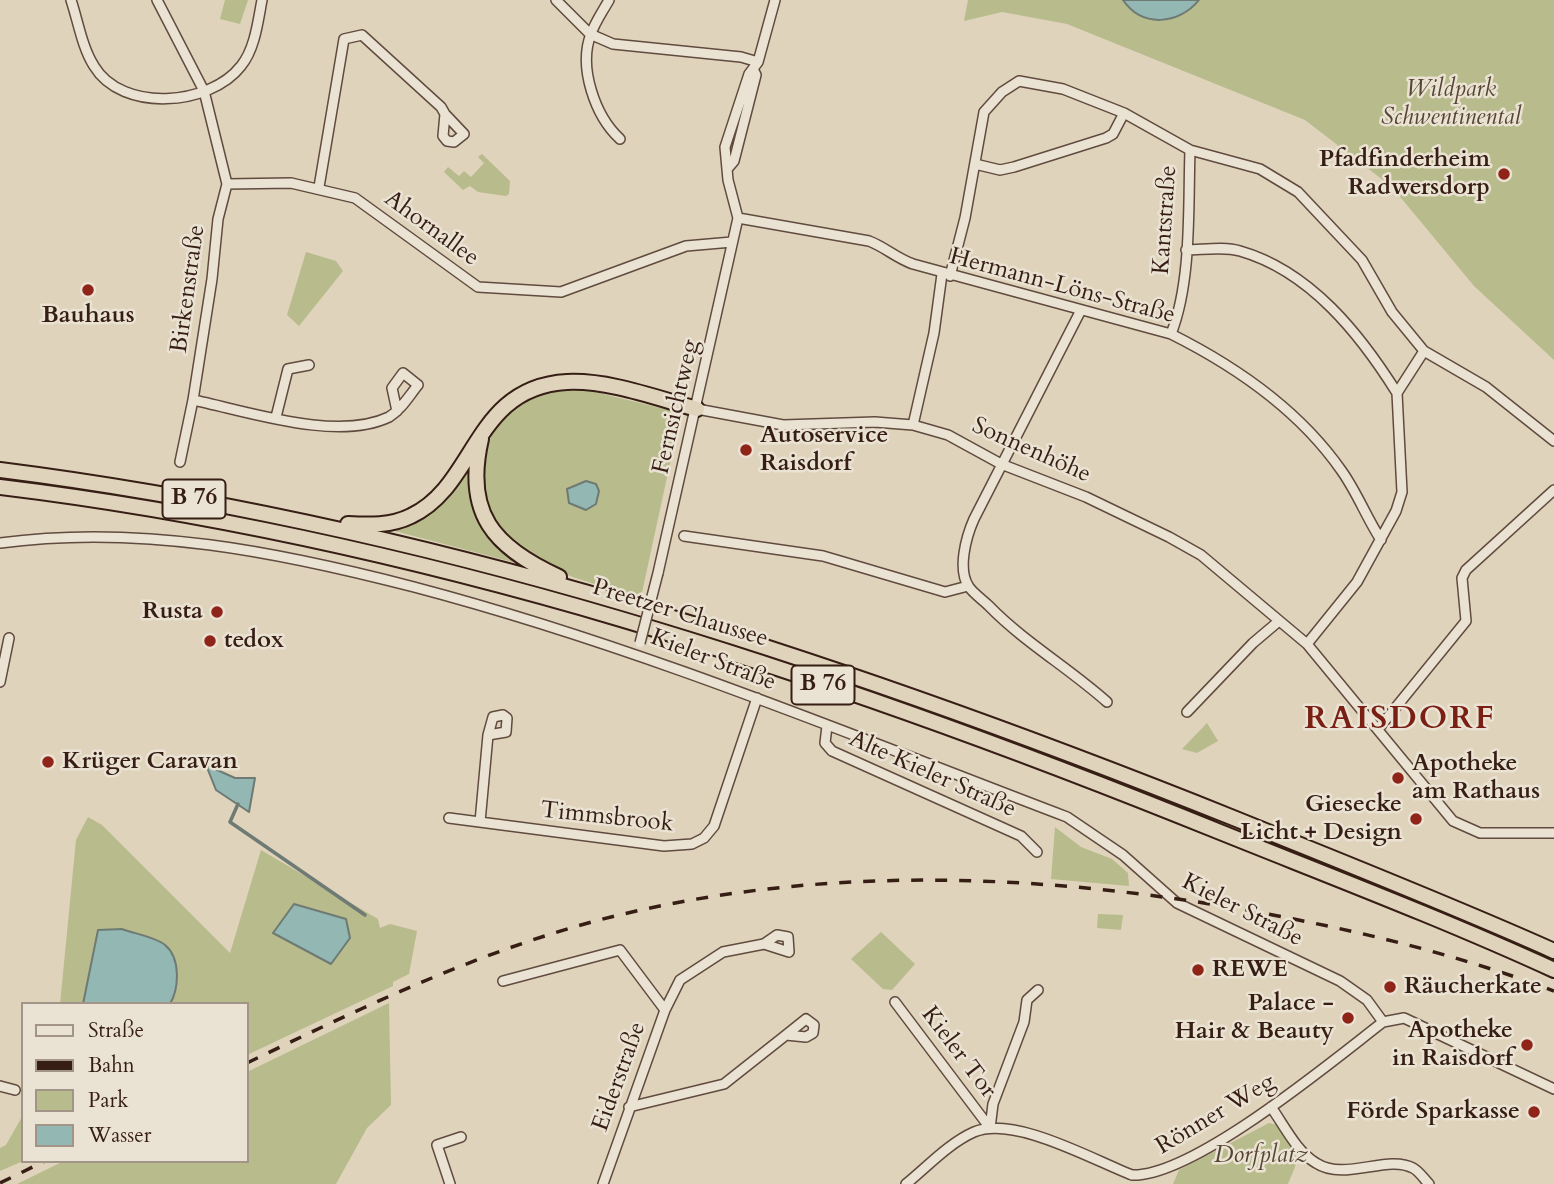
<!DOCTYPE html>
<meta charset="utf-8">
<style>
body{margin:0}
#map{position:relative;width:1554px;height:1184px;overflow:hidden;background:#dfd3bb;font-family:Cardo,serif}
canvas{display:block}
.legend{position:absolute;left:21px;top:1002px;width:228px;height:161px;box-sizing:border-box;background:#eae2d3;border:2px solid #a29487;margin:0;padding:9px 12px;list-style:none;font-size:21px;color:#361e15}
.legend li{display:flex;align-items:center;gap:14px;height:35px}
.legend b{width:35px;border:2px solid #a29487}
</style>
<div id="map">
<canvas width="1554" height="1184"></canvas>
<ul class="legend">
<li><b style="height:9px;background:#eae2d3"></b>Straße</li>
<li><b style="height:9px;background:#361e15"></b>Bahn</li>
<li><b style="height:19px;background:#b8bb8c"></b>Park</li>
<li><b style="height:19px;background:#93b7b3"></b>Wasser</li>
</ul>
</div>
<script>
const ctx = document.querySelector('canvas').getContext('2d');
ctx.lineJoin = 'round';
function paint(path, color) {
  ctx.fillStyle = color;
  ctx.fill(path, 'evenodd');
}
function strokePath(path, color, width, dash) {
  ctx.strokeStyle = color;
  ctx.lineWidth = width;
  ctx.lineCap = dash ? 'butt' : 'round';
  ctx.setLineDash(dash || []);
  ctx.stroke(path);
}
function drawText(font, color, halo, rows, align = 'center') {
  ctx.font = font + ' Cardo,serif';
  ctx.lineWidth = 5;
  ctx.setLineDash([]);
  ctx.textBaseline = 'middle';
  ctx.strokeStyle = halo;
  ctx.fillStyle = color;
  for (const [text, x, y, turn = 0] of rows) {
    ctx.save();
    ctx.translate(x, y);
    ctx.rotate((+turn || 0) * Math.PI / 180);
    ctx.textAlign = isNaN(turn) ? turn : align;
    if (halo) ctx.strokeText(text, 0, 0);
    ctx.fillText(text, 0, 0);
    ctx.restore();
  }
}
paint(new Path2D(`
 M 225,0 L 248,0 L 240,24 L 220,19 Z
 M 968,0 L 1554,0 L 1554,360 L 1474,286 L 1392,187 L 1305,120 L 1067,24 L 1002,12 L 964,21 Z
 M 482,154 L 510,181 L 509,194 L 506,196 L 478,192 L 470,186 L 463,190 L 444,172 L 448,167 L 459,176 L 464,171 L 471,177 L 484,163 L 478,157 Z
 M 306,252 L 336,261 L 343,271 L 299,326 L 287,315 Z
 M 591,391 L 681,413 L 641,597 C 594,583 536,572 501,536 C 466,499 479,432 519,404 C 540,389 567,391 591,391 Z
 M 474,454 L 480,521 L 497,546 L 516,563 L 391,530 L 418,518 Z
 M 1207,723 L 1218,741 L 1197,753 L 1182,749 Z
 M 88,817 L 102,825 L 230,953 L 261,850 L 378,919 L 380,928 L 390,924 L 417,931 L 409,974 L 393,982 L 393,986 L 247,1055 L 247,1004 L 60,1004 L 76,840 Z
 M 1055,827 L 1081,847 L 1112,859 L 1128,873 L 1129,886 L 1051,879 Z
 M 1098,914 L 1123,915 L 1121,930 L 1097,928 Z
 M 881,932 L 915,964 L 892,990 L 883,989 L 851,959 Z
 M 389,1003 L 391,1105 L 367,1128 L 336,1184 L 17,1184 L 64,1161 L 247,1161 L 247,1072 Z
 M 23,1115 L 23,1161 L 0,1171 L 0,1148 L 6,1145 Z
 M 1269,1123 L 1277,1125 L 1299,1157 L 1288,1184 L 1173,1184 L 1179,1170 Z`), '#b8bb8c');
const water = new Path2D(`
 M 1123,0 L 1199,0 C 1179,25 1142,28 1123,0 Z
 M 586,481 L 596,484 L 599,491 L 596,504 L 586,510 L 569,503 L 567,489 Z
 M 206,765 L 235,778 L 255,778 L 249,812 L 216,790 Z
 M 294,904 L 346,919 L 350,938 L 331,964 L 273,933 Z
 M 122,929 C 135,934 156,937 165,945 C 181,958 179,989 170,1004 L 83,1004 L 98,930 Z`);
paint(water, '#93b7b3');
strokePath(water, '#6e7a74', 2);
strokePath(new Path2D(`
 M 238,804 L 230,822 L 365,915`), '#6e7a74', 3.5);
const minor = new Path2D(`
 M 71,0 C 78,21 82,47 94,66 C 122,113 210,106 241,66 C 255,49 258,21 262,0
 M 157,0 L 204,91 L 227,184 L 218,219 L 212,279 L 193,400 C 247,411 337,442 389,417 C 401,410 409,396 418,385 L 403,373 L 392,388 L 397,411
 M 556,0 L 590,34 L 613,44 L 741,57 L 758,62
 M 609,0 C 603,11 595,22 591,34 C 578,67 595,116 620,139
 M 975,164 L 1000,170 L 1014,167 L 1106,138 L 1113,134 L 1124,113
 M 728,168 L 734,161 L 756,75 L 754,71
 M 227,184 L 291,183 L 355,198 L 478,287 L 561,292 L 686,246 L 732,242
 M 319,187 L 344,39 L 362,35 L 441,107 L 445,114 L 443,136 L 447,141 L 454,142 L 464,134 L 445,114
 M 738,218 L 869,241 C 885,247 896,258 913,264 L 1171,334 C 1235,366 1299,410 1341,470 C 1357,492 1366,517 1381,540
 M 1186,250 C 1202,250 1224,246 1240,251 C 1310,271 1360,334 1397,393
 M 950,276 L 965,218 L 984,112 L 1002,92 L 1019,81 L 1063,89 L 1124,113 L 1190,150 L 1260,169 L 1298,192 L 1362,260 L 1392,312 L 1424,351 L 1486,387 L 1554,441
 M 1081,310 L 974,519 C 966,537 957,570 969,587 C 974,594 983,600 989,606 C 1024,642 1069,668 1107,702
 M 1171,334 C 1192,281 1188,206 1190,150
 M 697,409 L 783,425 L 875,422 L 913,425 L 948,435 L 1001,464 L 1086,497 L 1169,537 L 1201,555 L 1307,644 L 1453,821 L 1480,833 L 1554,833
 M 276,417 L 288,369 L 309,365
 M 913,425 L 934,333 L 942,274
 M 180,462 L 193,400
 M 684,536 L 823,556 L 945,592 L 968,586
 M 0,543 C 140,524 279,552 414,587 C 638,646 851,735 1067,817 L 1123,855 L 1177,903 L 1340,981 L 1367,1000 L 1383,1022
 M 658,573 L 738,218 L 728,180 L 725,147 L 749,74 L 758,62 L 775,0
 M 1307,644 L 1357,582 L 1396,511 L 1402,492 L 1397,393 L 1424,351
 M 0,682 L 9,638
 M 1187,712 L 1253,643 L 1279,621
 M 827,726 L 825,743 L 832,751 L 1021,836 L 1037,852
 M 1379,728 L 1466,621 L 1462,578 L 1466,570 L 1554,490
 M 449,818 L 664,846 L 692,844 L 704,838 L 714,826 L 757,698
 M 480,822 L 488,735 L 506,732 L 507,718 L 503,715 L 493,717 L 488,735
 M 503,981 L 620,950 L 665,1010 L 603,1184
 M 895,1002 L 990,1128
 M 665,1010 L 680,980 L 723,952 L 764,944 L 789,952 L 788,937 L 777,935 L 764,944
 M 0,1086 L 15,1090
 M 629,1107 L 724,1084 L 786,1035 L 806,1037 L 813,1033 L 814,1025 L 806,1019 L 786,1035
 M 1271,1107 C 1284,1125 1296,1151 1316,1163 C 1345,1182 1387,1154 1413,1168 C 1419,1171 1424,1179 1429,1184
 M 990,1128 L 993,1104 L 1024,1022 L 1027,1000 L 1038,990
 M 450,1184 L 437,1145 L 461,1137
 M 906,1184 C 927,1167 949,1143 974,1132 C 1014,1115 1093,1160 1132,1175 C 1193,1177 1331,1062 1383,1022 L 1404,1018 L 1554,1089`);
const trunk = new Path2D(`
 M 481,439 C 464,513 493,547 559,577
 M 0,470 C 427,524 837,659 1236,819 C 1342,862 1449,904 1554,951
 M 0,487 C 421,538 828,673 1220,832 C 1332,877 1445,920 1554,970
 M 348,524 C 369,525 391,526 411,516 C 477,485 473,387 567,382 C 609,380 656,398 697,409`);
strokePath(minor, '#604b3e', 12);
strokePath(trunk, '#361e15', 18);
strokePath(minor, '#eae2d3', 9);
strokePath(trunk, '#dfd3bb', 14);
strokePath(new Path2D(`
 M 247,1063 C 361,1008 475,953 599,920 C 812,865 1030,872 1246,910 C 1351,929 1454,953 1554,991
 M 0,1183 L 45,1161`), '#361e15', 3.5, [12, 12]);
const minorBridge = new Path2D(`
 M 640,643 L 658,573`);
strokePath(minorBridge, '#604b3e', 12, []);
strokePath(minorBridge, '#eae2d3', 9);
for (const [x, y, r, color] of [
 [1504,174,7,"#8f2418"],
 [88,290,7,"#8f2418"],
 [746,450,7,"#8f2418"],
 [217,612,7,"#8f2418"],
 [210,641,7,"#8f2418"],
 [48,762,7,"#8f2418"],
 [1398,778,7,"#8f2418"],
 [1416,819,7,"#8f2418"],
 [1198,970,7,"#8f2418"],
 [1390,987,7,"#8f2418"],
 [1348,1018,7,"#8f2418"],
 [1527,1045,7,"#8f2418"],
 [1534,1112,7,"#8f2418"]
]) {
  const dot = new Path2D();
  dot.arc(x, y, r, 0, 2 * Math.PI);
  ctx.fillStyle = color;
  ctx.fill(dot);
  strokePath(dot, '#eae2d3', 2.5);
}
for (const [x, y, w] of [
 [194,499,63],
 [823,685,63]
]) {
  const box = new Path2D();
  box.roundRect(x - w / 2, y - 19.5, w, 39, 5);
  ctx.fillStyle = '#eae2d3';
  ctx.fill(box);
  strokePath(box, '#361e15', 2);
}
drawText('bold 23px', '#361e15', null, [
 ["B 76",194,499],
 ["B 76",823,685]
]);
drawText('italic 24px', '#564533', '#eae2d3', [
 ["Wildpark",1451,90],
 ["Schwentinental",1451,118],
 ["Dorfplatz",1261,1156]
]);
drawText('bold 24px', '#361e15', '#eae2d3', [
 ["Pfadfinderheim",1490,160],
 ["Radwersdorp",1490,188],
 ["Bauhaus",88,316,"center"],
 ["Autoservice",760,436,"left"],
 ["Raisdorf",760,464,"left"],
 ["Rusta",203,612],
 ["tedox",224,641,"left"],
 ["Krüger Caravan",62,762,"left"],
 ["Apotheke",1412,764,"left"],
 ["am Rathaus",1412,792,"left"],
 ["Giesecke",1402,805],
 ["Licht + Design",1402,833],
 ["REWE",1212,970,"left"],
 ["Räucherkate",1404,987,"left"],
 ["Palace -",1334,1004],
 ["Hair & Beauty",1334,1032],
 ["Apotheke",1513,1031],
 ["in Raisdorf",1513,1059],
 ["Förde Sparkasse",1520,1112]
], 'right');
drawText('24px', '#361e15', '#eae2d3', [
 ["Kantstraße",1166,220,-86],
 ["Ahornallee",431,229,36],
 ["Hermann-Löns-Straße",1062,287,15],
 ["Birkenstraße",189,289,-82],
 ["Fernsichtweg",677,407,-77],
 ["Sonnenhöhe",1031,451,24],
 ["Preetzer Chaussee",680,614,17],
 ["Kieler Straße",713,661,21],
 ["Alte Kieler Straße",932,775,24],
 ["Timmsbrook",607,818,6],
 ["Kieler Straße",1242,911,27],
 ["Kieler Tor",958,1053,53],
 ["Eiderstraße",620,1077,-70],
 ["Rönner Weg",1216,1115,-31]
]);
ctx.letterSpacing = '2px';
drawText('bold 32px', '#7a1f14', '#eae2d3', [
 ["RAISDORF",1400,721]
]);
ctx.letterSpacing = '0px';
</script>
